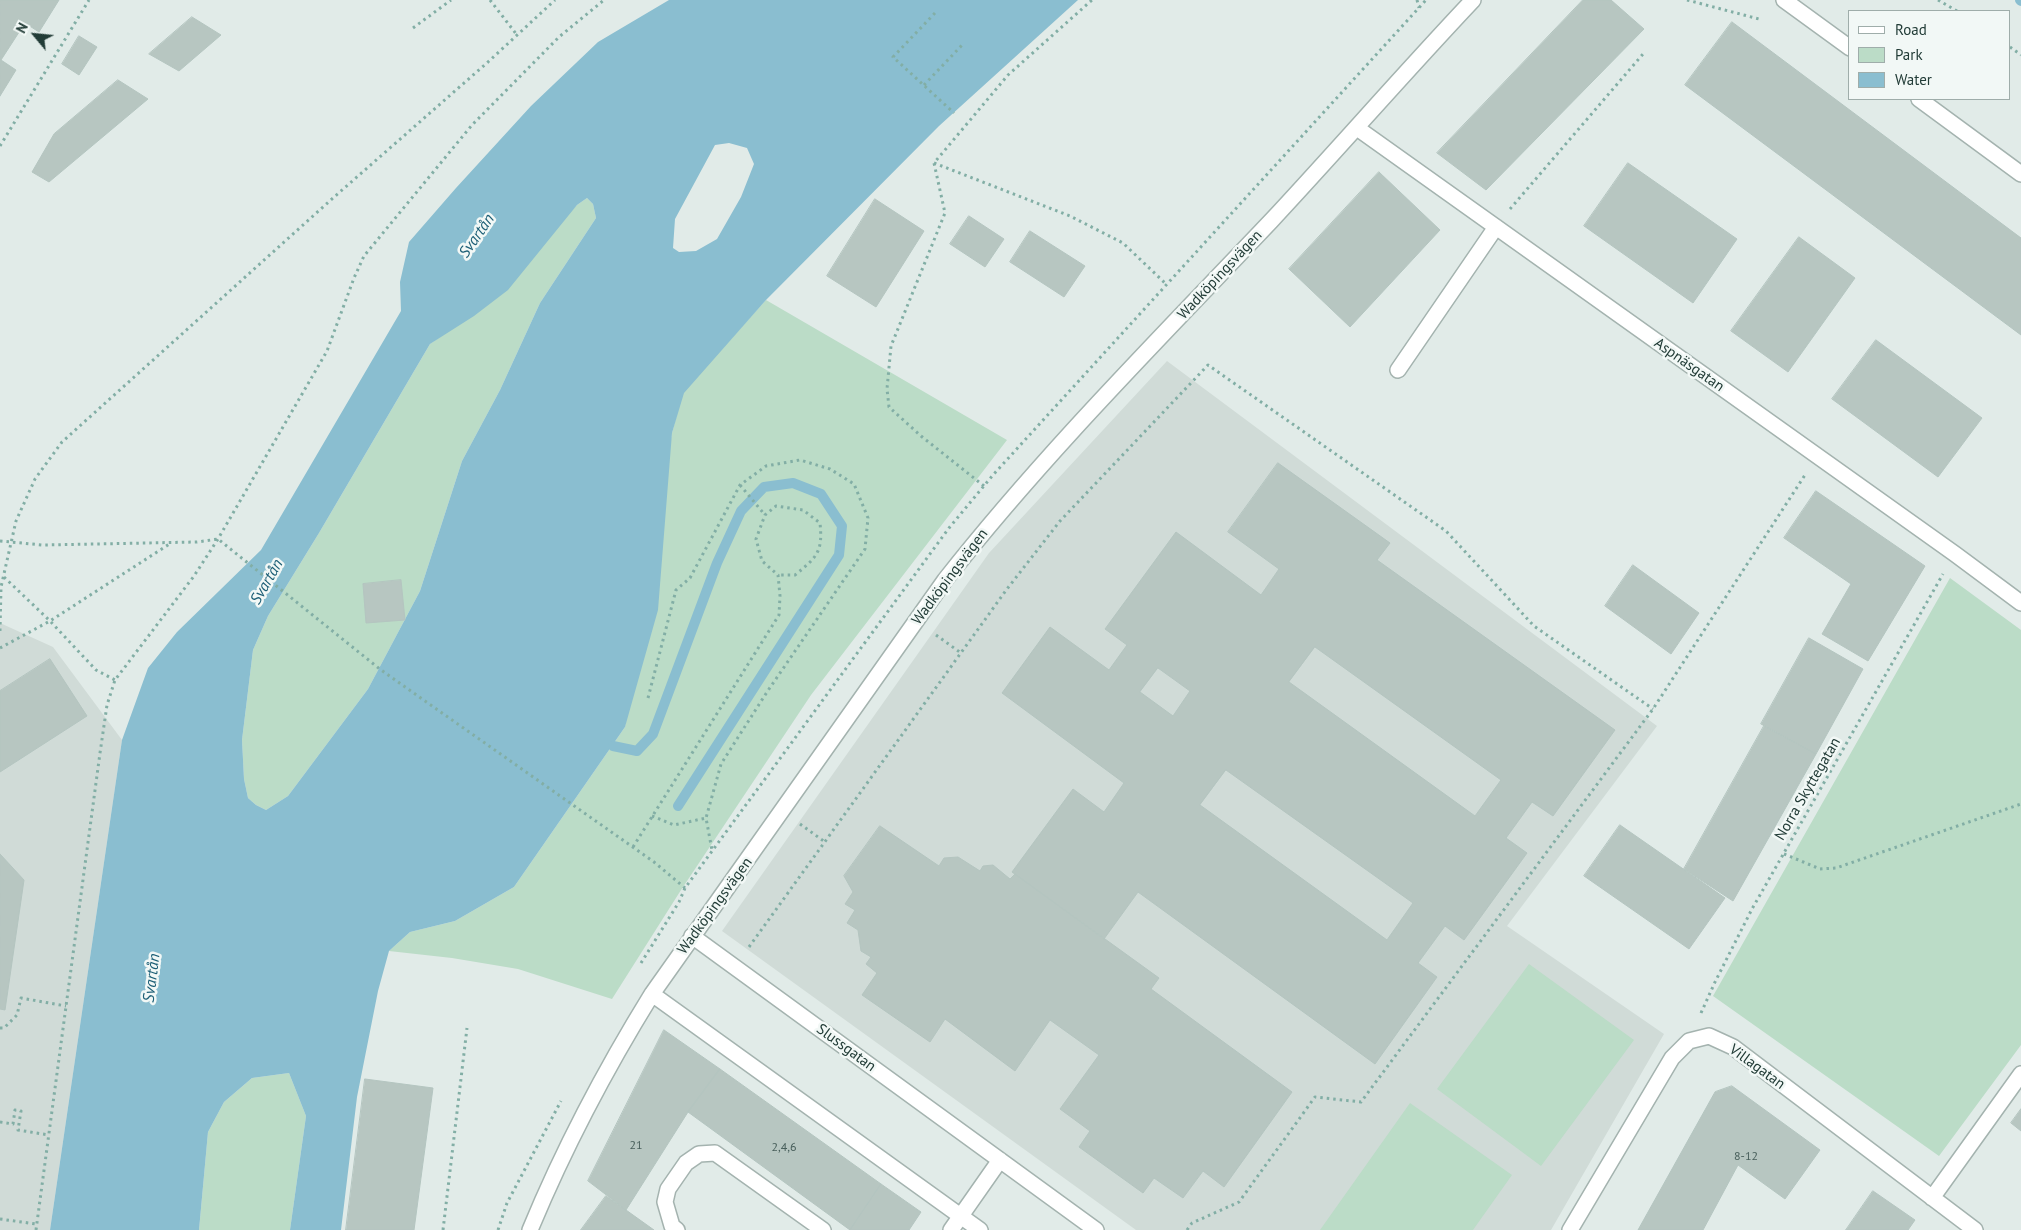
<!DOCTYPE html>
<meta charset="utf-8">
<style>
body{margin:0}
#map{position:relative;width:2021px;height:1230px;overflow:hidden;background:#e1ebe8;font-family:"PT Sans",sans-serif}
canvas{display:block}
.legend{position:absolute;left:1848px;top:10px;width:162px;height:90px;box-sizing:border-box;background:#f2f8f6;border:1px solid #9fadaa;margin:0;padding:6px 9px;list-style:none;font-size:15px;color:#223c37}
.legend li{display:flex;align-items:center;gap:10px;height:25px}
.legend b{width:25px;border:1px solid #9fadaa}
.north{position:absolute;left:10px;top:10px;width:50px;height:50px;-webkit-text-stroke:4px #f2f8f6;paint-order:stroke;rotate:298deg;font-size:14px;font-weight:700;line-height:20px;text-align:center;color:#223c37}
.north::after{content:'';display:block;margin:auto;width:18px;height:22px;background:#223c37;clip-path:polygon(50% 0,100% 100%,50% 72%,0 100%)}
</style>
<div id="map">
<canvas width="2021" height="1230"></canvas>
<ul class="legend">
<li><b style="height:6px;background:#fff"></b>Road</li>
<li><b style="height:14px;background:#bbdcc7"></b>Park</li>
<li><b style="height:14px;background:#8abed0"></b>Water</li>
</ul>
<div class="north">N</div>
</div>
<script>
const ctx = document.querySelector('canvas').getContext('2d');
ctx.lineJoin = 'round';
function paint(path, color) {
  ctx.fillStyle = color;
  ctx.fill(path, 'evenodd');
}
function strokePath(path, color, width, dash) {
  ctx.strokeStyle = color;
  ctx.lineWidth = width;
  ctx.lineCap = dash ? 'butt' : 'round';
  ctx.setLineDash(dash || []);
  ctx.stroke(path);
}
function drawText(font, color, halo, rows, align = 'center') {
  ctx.font = font + ' "PT Sans",sans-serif';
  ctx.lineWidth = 5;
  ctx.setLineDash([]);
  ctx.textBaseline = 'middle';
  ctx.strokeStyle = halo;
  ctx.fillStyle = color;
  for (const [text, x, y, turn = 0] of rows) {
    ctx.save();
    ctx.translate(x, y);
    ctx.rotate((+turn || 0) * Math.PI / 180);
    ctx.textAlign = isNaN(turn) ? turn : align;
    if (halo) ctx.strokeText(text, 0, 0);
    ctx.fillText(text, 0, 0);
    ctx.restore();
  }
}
paint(new Path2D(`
 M 1167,361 L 1657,726 L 1507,926 L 1664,1034 L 1551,1230 L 1136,1230 L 722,931 L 989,553 Z
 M 0,623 L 53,647 L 122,740 L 50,1230 L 0,1230 Z`), '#d0dbd7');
paint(new Path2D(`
 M 587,198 L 593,204 L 596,218 L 540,303 L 500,390 L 462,461 L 420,591 L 368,689 L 288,796 L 266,810 L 256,805 L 248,798 L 244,779 L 242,740 L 253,650 L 268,616 L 319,533 L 430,344 L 447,332 L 577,205 Z
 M 766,300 L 1007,440 L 811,695 L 681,890 L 612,999 L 518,969 L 452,958 L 389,951 L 410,932 L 455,921 L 514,887 L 625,727 L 672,433 L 683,391 Z
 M 1950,578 L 2021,630 L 2021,1045 L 1939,1156 L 1713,996 Z
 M 1529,964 L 1634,1040 L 1541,1166 L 1437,1089 Z
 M 289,1073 L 306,1116 L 290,1230 L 199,1230 L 208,1132 L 224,1102 L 252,1078 Z
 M 1410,1103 L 1512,1175 L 1473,1230 L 1320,1230 Z`), '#bbdcc7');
paint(new Path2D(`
 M 669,0 L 1078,0 L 939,126 L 766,300 L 684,393 L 672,433 L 658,610 L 625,727 L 514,887 L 455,921 L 410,932 L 389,951 L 378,991 L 357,1097 L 341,1230 L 290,1230 L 306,1116 L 289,1073 L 252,1078 L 224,1102 L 208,1132 L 199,1230 L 50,1230 L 122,740 L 148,668 L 177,632 L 261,550 L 401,311 L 400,282 L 409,242 L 456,188 L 531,106 L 598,42 ZM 729,143 L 747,148 L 754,164 L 741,197 L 717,239 L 696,251 L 679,252 L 673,248 L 675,219 L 715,145 ZM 587,198 L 593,204 L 596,218 L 540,303 L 500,390 L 462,461 L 420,591 L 368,689 L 288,796 L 266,810 L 256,805 L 248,798 L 244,779 L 242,740 L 253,650 L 268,616 L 319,533 L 430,344 L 474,316 L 508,290 L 577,205 Z`), '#8abed0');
strokePath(new Path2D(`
 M 2020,0 L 2021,1
 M 613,746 L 637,751 L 653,734 L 717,563 L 741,511 L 764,487 L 793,483 L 821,494 L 842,526 L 839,555 L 678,806`), '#8abed0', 10);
const building = new Path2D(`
 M 0,0 L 59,0 L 39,32 L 25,23 L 1,60 L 16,70 L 0,96 Z
 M 1583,0 L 1611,0 L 1644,29 L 1486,190 L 1437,153 Z
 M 192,17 L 221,35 L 179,71 L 149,54 Z
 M 1732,22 L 2021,238 L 2021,335 L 1685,85 Z
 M 79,36 L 97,47 L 79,75 L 62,64 Z
 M 118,80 L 148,99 L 49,182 L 32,172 L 54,134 Z
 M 1628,163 L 1737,239 L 1693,303 L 1584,226 Z
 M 1379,172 L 1440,230 L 1350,327 L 1289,269 Z
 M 875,199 L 924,231 L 876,307 L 827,276 Z
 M 969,216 L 1004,239 L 985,267 L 950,244 Z
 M 1030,231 L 1085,266 L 1064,297 L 1010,262 Z
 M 1799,237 L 1855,278 L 1788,372 L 1731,331 Z
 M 1876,340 L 1982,418 L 1938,477 L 1832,399 Z
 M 1278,463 L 1390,543 L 1377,560 L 1615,730 L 1553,816 L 1532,802 L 1506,838 L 1527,853 L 1464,940 L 1445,926 L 1418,963 L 1437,977 L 1375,1064 L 1138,892 L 1104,939 L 1012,872 L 1073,789 L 1104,812 L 1124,783 L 1002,693 L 1050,627 L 1109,670 L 1127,645 L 1105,629 L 1176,532 L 1261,595 L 1279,569 L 1228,532 ZM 1315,647 L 1501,780 L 1475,816 L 1289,682 ZM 1158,668 L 1190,691 L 1173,716 L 1140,692 ZM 1226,770 L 1413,903 L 1387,940 L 1200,805 Z
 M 1816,491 L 1925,566 L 1868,661 L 1822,634 L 1851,584 L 1784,538 Z
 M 1633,565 L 1699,613 L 1671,654 L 1605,606 Z
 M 401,580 L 405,620 L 366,623 L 363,584 Z
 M 1809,638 L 1863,669 L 1816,754 L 1761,724 Z
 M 50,659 L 87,716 L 0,772 L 0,691 Z
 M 1764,726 L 1816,754 L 1733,901 L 1684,869 Z
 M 1620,825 L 1725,898 L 1689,949 L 1584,876 Z
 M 880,826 L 939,866 L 944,858 L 958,857 L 980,871 L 983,866 L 993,865 L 1010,879 L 1015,874 L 1159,978 L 1151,989 L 1292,1092 L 1224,1187 L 1203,1171 L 1183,1198 L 1154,1178 L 1143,1193 L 1079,1147 L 1090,1131 L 1060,1109 L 1099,1055 L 1050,1020 L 1015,1071 L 945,1019 L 930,1042 L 862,995 L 877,973 L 866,964 L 871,957 L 861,951 L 858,930 L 847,923 L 855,910 L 845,904 L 853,892 L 844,876 Z
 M 0,854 L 24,880 L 5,1010 L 0,1009 Z
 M 664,1030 L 720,1069 L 688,1112 L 626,1210 L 588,1181 Z
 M 720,1069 L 881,1184 L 850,1230 L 688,1112 Z
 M 365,1079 L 433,1088 L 414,1230 L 346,1230 Z
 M 1732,1086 L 1820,1150 L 1785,1199 L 1738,1165 L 1703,1230 L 1638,1230 L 1715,1092 Z
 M 2021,1109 L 2021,1131 L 2011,1123 Z
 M 881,1184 L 921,1212 L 909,1230 L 850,1230 Z
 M 1873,1191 L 1915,1220 L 1908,1230 L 1846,1230 Z
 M 606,1196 L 626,1210 L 654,1230 L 581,1230 Z`);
paint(building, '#b7c6c1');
strokePath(building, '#b4c5c0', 1);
const minor = new Path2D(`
 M 1784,0 L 1850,48
 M 1919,99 L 2021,174
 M 1357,128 L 1955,554 L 2021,603
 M 1398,370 L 1496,227
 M 692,936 L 1096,1230
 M 652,994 L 980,1230
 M 1932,1198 L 2021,1074
 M 530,1230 C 564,1148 605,1070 652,994 L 945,580 C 1045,453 1160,338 1271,221 C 1339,148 1404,73 1473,0
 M 677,1230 L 672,1226 L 665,1202 L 668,1189 L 686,1163 L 699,1154 L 715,1153 L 823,1230
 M 951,1230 L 1000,1160
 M 1570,1230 L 1672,1058 L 1689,1041 L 1709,1036 L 1733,1047 L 1975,1230`);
strokePath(minor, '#a4b3af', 18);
strokePath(new Path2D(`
 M 490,0 L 517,35
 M 1417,0 L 1419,8
 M 1687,0 L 1759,19
 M 1938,0 L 1957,11
 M 935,13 L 893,57 L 954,113
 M 413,28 L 451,0
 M 2010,47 L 2021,55
 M 924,85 L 964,43
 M 0,146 L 89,0
 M 934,163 L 1070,216 L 1123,243 L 1167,285
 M 1510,209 L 1643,54
 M 740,485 L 765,515
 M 984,486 L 921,436 L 889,407 L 887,389 L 891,346 L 945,213 L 934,163 L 1008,75 L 1092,0
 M 0,541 L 42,545 L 197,542 L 218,539 L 381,670 L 654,862 L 685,888
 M 4,577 L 50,621 L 96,670 L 115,680
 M 0,631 L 1,587 L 16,521 L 35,479 L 62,442 L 333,198 L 488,62 L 555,0
 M 936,635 L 961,653
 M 0,648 L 50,621 L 171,543
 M 648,698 L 676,590 L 690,578 L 740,485 L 766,466 L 800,460 L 830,469 L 854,484 L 868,518 L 865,549 L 767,692 L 721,764 L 706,818 L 712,850
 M 652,816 L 674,825 L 706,818
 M 800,824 L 825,842
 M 633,847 L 779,615 L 780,596 L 778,575 L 762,561 L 756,539 L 765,515 L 776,506 L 803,510 L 820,523 C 823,552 817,557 795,575 L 778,575
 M 1784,854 L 1820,869 L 1836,868 L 2021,804
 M 749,947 L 1007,589 L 1060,521 L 1208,365 L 1446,531 L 1534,626 L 1653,709
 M 641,963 L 679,902 L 685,888 L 949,528 L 993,475 L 1426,0
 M 1701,1013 L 1715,982 L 1752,909 L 1943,574
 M 0,1028 L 4,1028 L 17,1015 L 21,998 L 66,1006
 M 0,1122 L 13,1124 L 15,1110 L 21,1111 L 18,1130 L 49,1135
 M 0,1219 L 36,1224
 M 36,1230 L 100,753 L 107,705 L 115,680 L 194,576 L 218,539 L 327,351 L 354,278 L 364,256 L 472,125 L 559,37 L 604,0
 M 443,1230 L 467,1028
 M 498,1230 L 507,1203 L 561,1101
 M 1187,1230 L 1192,1223 L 1239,1202 L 1315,1097 L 1361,1102 L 1653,709 L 1805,475`), '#82aea5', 3, [2.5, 4]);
strokePath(minor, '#fff', 15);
drawText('12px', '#475e5a', null, [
 ["21",636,1146],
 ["2,4,6",784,1148],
 ["8-12",1746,1157]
]);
drawText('15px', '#223c37', '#f2f8f6', [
 ["Wadköpingsvägen",1220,275,-47],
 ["Aspnäsgatan",1689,365,35],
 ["Wadköpingsvägen",950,577,-53],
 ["Norra Skyttegatan",1808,789,-60],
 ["Wadköpingsvägen",715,906,-54],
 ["Slussgatan",846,1048,36],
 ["Villagatan",1757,1067,36]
]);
drawText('italic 16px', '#1d5f76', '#f2f8f6', [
 ["Svartån",477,236,-55],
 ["Svartån",267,582,-60],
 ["Svartån",152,978,-83]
]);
</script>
